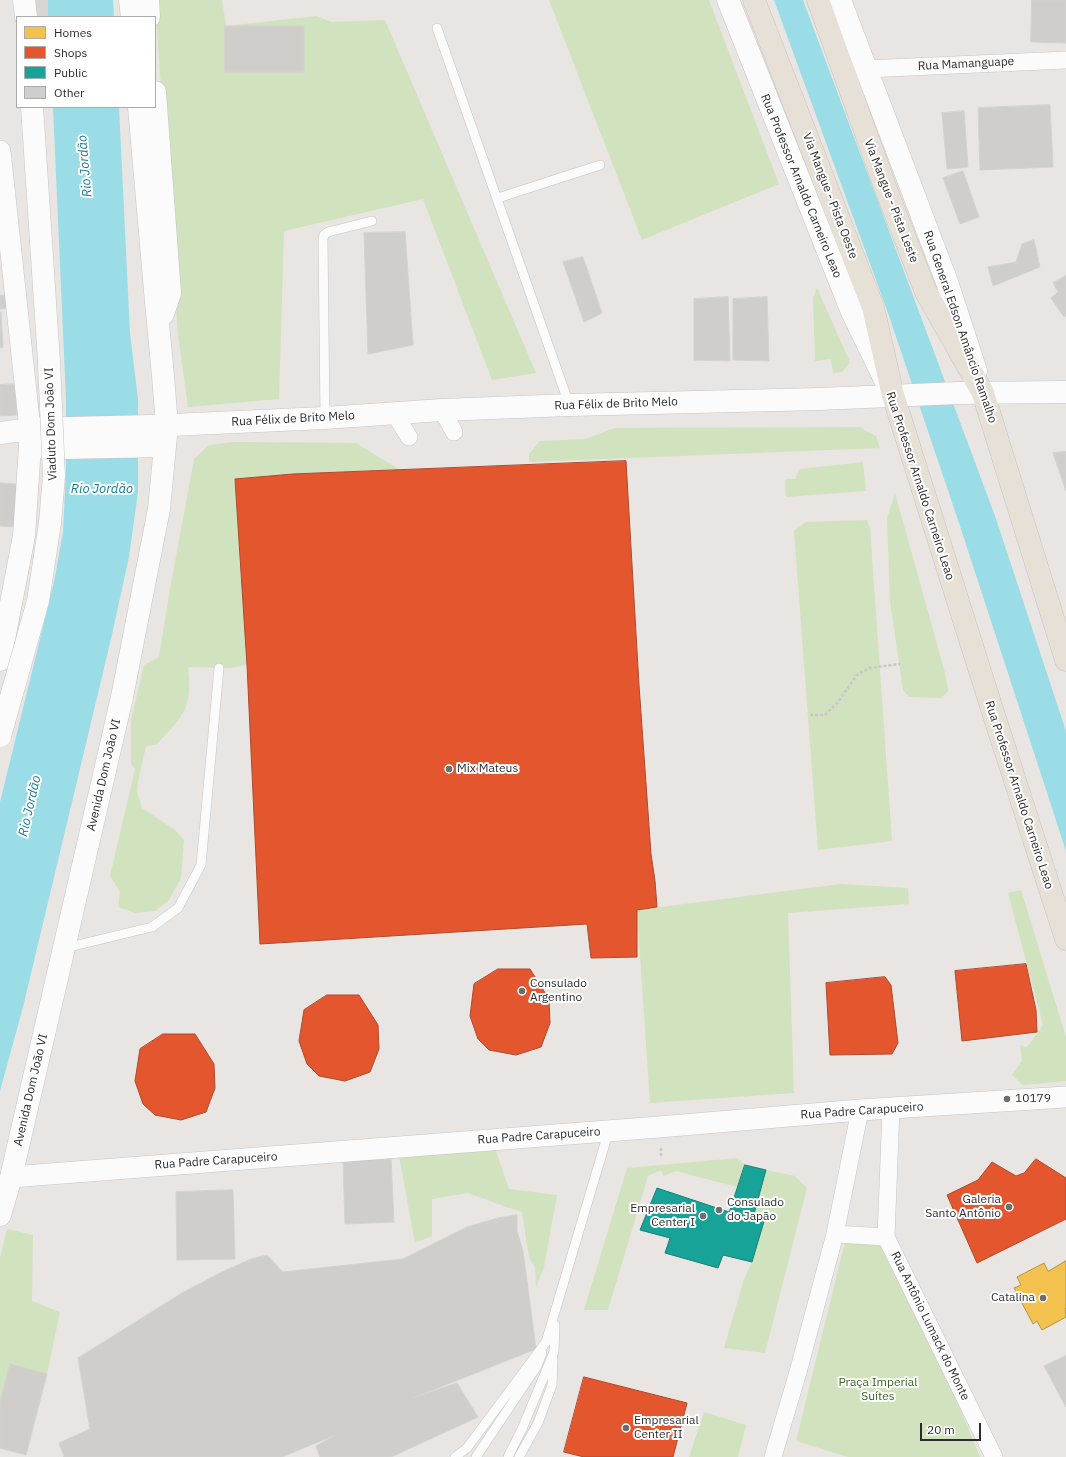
<!DOCTYPE html>
<meta charset="utf-8">
<style>
body{margin:0}
#map{position:relative;width:1066px;height:1457px;overflow:hidden;background:#e9e5e2;font-family:"IBM Plex Sans",sans-serif}
canvas{display:block}
.legend{position:absolute;left:16px;top:16px;width:140px;height:92px;box-sizing:border-box;background:#fff;border:1px solid #ababab;margin:0;padding:5px 7px;list-style:none;font-size:12px;color:#2c2c2c}
.legend li{display:flex;align-items:center;gap:8px;height:20px}
.legend b{width:20px;border:1px solid #ababab}
.scale{position:absolute;left:920px;top:1423px;width:61px;height:18px;box-sizing:border-box;border:2px solid #2c2c2c;border-top:0;padding-left:5px;font-size:12px;line-height:14px;white-space:nowrap;color:#2c2c2c;-webkit-text-stroke:3px #fff;paint-order:stroke}
</style>
<div id="map">
<canvas width="1066" height="1457"></canvas>
<ul class="legend">
<li><b style="height:11px;background:#f2c14e"></b>Homes</li>
<li><b style="height:11px;background:#e4572e"></b>Shops</li>
<li><b style="height:11px;background:#17a398"></b>Public</li>
<li><b style="height:11px;background:#d0cecb"></b>Other</li>
</ul>
<div class="scale">20 m</div>
</div>
<script>
const ctx = document.querySelector('canvas').getContext('2d');
ctx.lineJoin = 'round';
function paint(path, color) {
  ctx.fillStyle = color;
  ctx.fill(path, 'evenodd');
}
function strokePath(path, color, width, dash) {
  ctx.strokeStyle = color;
  ctx.lineWidth = width;
  ctx.lineCap = dash ? 'butt' : 'round';
  ctx.setLineDash(dash || []);
  ctx.stroke(path);
}
function drawText(font, color, halo, rows, align = 'center') {
  ctx.font = font + ' "IBM Plex Sans",sans-serif';
  ctx.lineWidth = 4;
  ctx.setLineDash([]);
  ctx.textBaseline = 'middle';
  ctx.strokeStyle = halo;
  ctx.fillStyle = color;
  for (const [text, x, y, turn = 0] of rows) {
    ctx.save();
    ctx.translate(x, y);
    ctx.rotate((+turn || 0) * Math.PI / 180);
    ctx.textAlign = isNaN(turn) ? turn : align;
    if (halo) ctx.strokeText(text, 0, 0);
    ctx.fillText(text, 0, 0);
    ctx.restore();
  }
}
paint(new Path2D(`
 M 155,0 L 222,0 L 226,26 L 317,16 L 331,22 L 385,20 L 536,373 L 492,380 L 423,199 L 284,231 L 279,399 L 188,407 L 178,335 Z
 M 549,0 L 709,0 L 779,184 L 642,240 Z
 M 817,288 L 850,362 L 842,372 L 833,373 L 831,359 L 815,361 L 813,298 Z
 M 859,427 L 876,436 L 880,448 L 529,462 L 529,454 L 540,441 L 585,439 L 615,428 Z
 M 234,442 L 356,443 L 400,470 L 293,474 L 248,478 L 247,665 L 230,668 L 188,667 C 193,709 183,716 156,745 L 146,746 L 138,781 L 137,792 L 142,808 L 175,830 L 184,840 L 181,878 L 169,900 L 155,911 L 135,913 L 118,907 L 120,892 L 110,876 L 135,769 L 131,763 L 131,720 L 144,665 L 159,657 L 169,595 L 194,459 L 209,445 Z
 M 863,462 L 866,491 L 786,497 L 785,479 L 795,479 L 800,469 Z
 M 895,493 L 945,673 L 948,691 L 941,698 L 909,697 L 903,690 L 890,602 L 887,518 Z
 M 867,520 L 870,528 L 892,841 L 818,850 L 794,531 L 806,522 Z
 M 841,884 L 908,888 L 909,904 L 788,913 L 794,1093 L 650,1103 L 637,910 Z
 M 1021,890 L 1066,1037 L 1066,1081 L 1023,1085 L 1012,1075 L 1022,1061 L 1020,1045 L 1027,1047 L 1043,1025 L 1008,893 Z
 M 495,1148 L 509,1189 L 557,1195 L 544,1267 L 536,1287 L 535,1267 L 529,1258 L 522,1212 L 509,1208 L 468,1193 L 432,1199 L 432,1236 L 415,1243 L 399,1156 Z
 M 738,1158 L 745,1165 L 737,1187 L 676,1171 L 664,1176 L 661,1170 L 648,1176 L 608,1310 L 584,1310 L 627,1168 Z
 M 766,1170 L 795,1176 L 807,1188 L 765,1353 L 724,1348 L 744,1279 L 752,1262 L 765,1218 L 754,1214 Z
 M 7,1229 L 33,1235 L 32,1301 L 60,1312 L 47,1374 L 10,1365 L 0,1403 L 0,1258 Z
 M 845,1242 L 882,1246 L 943,1367 L 980,1457 L 848,1457 L 796,1441 Z
 M 704,1412 L 746,1425 L 738,1457 L 689,1457 Z`), '#d1e2be');
paint(new Path2D(`
 M 33,0 L 48,0 L 48,17 L 35,17 Z`), '#d9d5d2');
paint(new Path2D(`
 M 48,0 L 113,0 L 114,17 L 48,17 Z
 M 774,0 L 803,0 L 995,516 L 1066,731 L 1066,851 L 959,523 L 888,313 Z
 M 53,107 L 119,107 L 130,333 L 138,399 L 138,492 L 129,557 L 111,639 L 23,1007 L 0,1091 L 0,802 L 54,582 L 63,532 L 66,470 L 66,400 Z`), '#9bdde6');
const homes = new Path2D(`
 M 1066,1261 L 1066,1308 L 1065,1309 L 1066,1317 L 1042,1330 L 1037,1321 L 1033,1324 L 1014,1288 L 1021,1285 L 1017,1277 L 1044,1263 L 1048,1271 Z`);
paint(homes, '#f2c14e');
strokePath(homes, '#b79444', 1);
const shops = new Path2D(`
 M 626,461 L 639,685 L 651,854 L 655,881 L 657,907 L 637,910 L 637,957 L 591,958 L 587,924 L 260,944 L 247,665 L 235,479 L 293,474 Z
 M 1026,964 L 1036,1010 L 1037,1032 L 962,1041 L 955,971 Z
 M 498,969 L 530,969 L 549,999 L 550,1023 L 541,1047 L 516,1055 L 489,1050 L 478,1039 L 470,1016 L 474,984 Z
 M 885,977 L 891,985 L 898,1043 L 892,1054 L 830,1055 L 826,983 Z
 M 327,995 L 359,995 L 378,1025 L 379,1049 L 370,1072 L 345,1081 L 319,1076 L 307,1064 L 299,1041 L 304,1010 Z
 M 163,1034 L 195,1034 L 214,1064 L 215,1088 L 206,1112 L 181,1120 L 155,1115 L 143,1104 L 135,1081 L 140,1049 Z
 M 1036,1159 L 1066,1178 L 1066,1219 L 977,1263 L 947,1195 L 978,1180 L 992,1162 L 1016,1176 L 1024,1173 Z
 M 584,1377 L 687,1403 L 673,1457 L 584,1457 L 564,1452 Z`);
paint(shops, '#e4572e');
strokePath(shops, '#ad4a2d', 1);
const public = new Path2D(`
 M 745,1165 L 766,1170 L 754,1214 L 765,1218 L 752,1262 L 723,1255 L 718,1268 L 665,1253 L 670,1238 L 640,1230 L 657,1188 L 729,1212 Z`);
paint(public, '#17a398');
strokePath(public, '#1d7f78', 1);
const building = new Path2D(`
 M 1032,0 L 1066,0 L 1066,43 L 1031,42 Z
 M 225,26 L 304,26 L 304,72 L 225,72 Z
 M 1050,105 L 1053,167 L 980,170 L 978,108 Z
 M 964,111 L 968,167 L 947,169 L 942,113 Z
 M 963,171 L 979,217 L 960,224 L 943,178 Z
 M 405,232 L 413,345 L 368,354 L 364,233 Z
 M 1034,240 L 1040,267 L 993,286 L 988,267 L 1016,262 L 1022,244 Z
 M 583,257 L 602,313 L 584,322 L 563,262 Z
 M 1066,276 L 1066,316 L 1064,317 L 1051,298 L 1058,292 L 1053,283 Z
 M 6,295 L 7,308 L 0,309 L 0,296 Z
 M 728,297 L 730,361 L 694,360 L 694,299 Z
 M 767,297 L 769,361 L 733,360 L 733,299 Z
 M 0,312 L 1,312 L 3,347 L 0,348 Z
 M 15,384 L 17,415 L 0,416 L 0,385 Z
 M 1066,452 L 1066,491 L 1053,453 Z
 M 0,483 L 17,484 L 15,527 L 0,526 Z
 M 391,1159 L 394,1222 L 345,1224 L 343,1161 Z
 M 233,1190 L 235,1259 L 177,1260 L 176,1192 Z
 M 517,1215 L 517,1231 L 523,1251 L 536,1349 L 413,1398 L 457,1383 L 478,1417 L 391,1457 L 320,1457 L 316,1446 L 335,1435 L 282,1457 L 63,1457 L 64,1456 L 59,1443 L 90,1429 L 78,1358 L 182,1293 L 220,1273 L 251,1259 L 267,1255 L 283,1272 L 403,1259 L 467,1227 L 498,1218 Z
 M 1066,1356 L 1066,1407 L 1044,1366 Z
 M 10,1364 L 47,1374 L 26,1455 L 0,1448 L 0,1403 Z`);
paint(building, '#d0cecb');
strokePath(building, '#d4d1ce', 1);
const service = new Path2D(`
 M 437,28 L 569,404
 M 498,198 L 600,165
 M 325,418 L 323,239 L 324,235 L 328,232 L 372,221
 M 65,948 L 152,927 L 178,908 L 201,865 L 219,668
 M 455,1457 L 467,1448 L 546,1342 L 609,1130
 M 476,1457 L 537,1366 L 542,1353
 M 508,1457 L 522,1429 L 554,1352 L 555,1325
 M 519,1457 L 538,1423 L 552,1385 L 553,1359`);
const minor = new Path2D(`
 M 866,69 L 1066,60
 M 442,410 L 454,432
 M 394,413 L 409,437
 M 891,1109 L 886,1237 L 994,1457
 M 835,1234 L 886,1237
 M 773,1457 L 798,1372 L 835,1234 L 860,1110`);
const tertiary = new Path2D(`
 M 0,151 L 30,429
 M 11,1177 L 659,1127 L 860,1110 L 1066,1097`);
const secondary = new Path2D(`
 M 24,0 L 26,17
 M 130,0 L 132,17
 M 148,0 L 149,17
 M 728,0 L 852,312 L 886,382
 M 840,0 L 947,282 L 976,371
 M 155,92 L 170,293 L 163,314
 M 0,433 L 30,429 L 149,426 L 325,418 L 442,410 L 570,405 L 820,399 L 958,393 L 1066,392
 M 33,446 L 63,448 L 165,446
 M 0,660 L 24,536 L 30,446 L 30,429
 M 0,1215 L 11,1177 L 122,697 L 159,509 L 167,425 L 163,376 L 156,302 L 139,107`);
const primary = new Path2D(`
 M 754,0 L 873,307 L 893,395 L 991,706 L 1066,939
 M 818,0 L 887,192 L 926,292 L 983,393 L 1066,660`);
strokePath(service, '#c5c4c4', 10);
strokePath(minor, '#c5c4c4', 18);
strokePath(tertiary, '#c5c4c4', 22);
strokePath(secondary, '#c5c4c4', 23);
strokePath(primary, '#c5c3c2', 23);
strokePath(new Path2D(`
 M 810,715 L 825,715 L 838,702 L 857,675 L 869,668 L 900,664
 M 661,1148 L 661,1158`), '#c7c7c6', 2.5, [3, 2]);
strokePath(service, '#fcfbfb', 9);
strokePath(minor, '#fcfbfb', 17);
strokePath(tertiary, '#fcfbfb', 21);
strokePath(secondary, '#fcfbfb', 22);
strokePath(primary, '#e6e0d6', 22);
const secondaryBridge = new Path2D(`
 M 0,736 L 38,601 L 50,523 L 54,476 L 49,362 L 32,107`);
strokePath(secondaryBridge, '#c5c4c4', 23, []);
strokePath(secondaryBridge, '#fcfbfb', 22);
for (const [x, y, r, color] of [
 [449,769,4,"#6e6d6c"],
 [522,991,4,"#6e6d6c"],
 [1007,1099,4,"#6e6d6c"],
 [1009,1207,4,"#6e6d6c"],
 [719,1210,4,"#6e6d6c"],
 [703,1216,4,"#6e6d6c"],
 [1043,1298,4,"#6e6d6c"],
 [626,1428,4,"#6e6d6c"]
]) {
  const dot = new Path2D();
  dot.arc(x, y, r, 0, 2 * Math.PI);
  ctx.fillStyle = color;
  ctx.fill(dot);
  strokePath(dot, '#fff', 1.5);
}
drawText('12px', '#2c2c2c', '#fff', [
 ["Rua Mamanguape",966,64,-3],
 ["Rua Professor Arnaldo Carneiro Leao",801,186,68],
 ["Via Mangue - Pista Oeste",830,196,69],
 ["Via Mangue - Pista Leste",891,201,69],
 ["Rua General Edson Amâncio Ramalho",960,327,71],
 ["Rua Félix de Brito Melo",616,404,-2],
 ["Rua Félix de Brito Melo",293,419,-3],
 ["Viaduto Dom João VI",51,424,-92],
 ["Rua Professor Arnaldo Carneiro Leao",920,486,72],
 ["Avenida Dom João VI",104,775,-77],
 ["Rua Professor Arnaldo Carneiro Leao",1019,795,72],
 ["Avenida Dom João VI",31,1090,-77],
 ["Rua Padre Carapuceiro",862,1111,-4],
 ["Rua Padre Carapuceiro",539,1136,-4],
 ["Rua Padre Carapuceiro",216,1161,-4],
 ["Rua Antônio Lumack do Monte",930,1326,64]
]);
drawText('12px', '#2c2c2c', '#fff', [
 ["Mix Mateus",457,769],
 ["Consulado",530,984],
 ["Argentino",530,998],
 ["10179",1015,1099],
 ["Galeria",1001,1200,"right"],
 ["Santo Antônio",1001,1214,"right"],
 ["Consulado",727,1203],
 ["do Japão",727,1217],
 ["Empresarial",695,1209,"right"],
 ["Center I",695,1223,"right"],
 ["Catalina",1035,1298,"right"],
 ["Empresarial",634,1421],
 ["Center II",634,1435]
], 'left');
drawText('12px', '#376520', '#fff', [
 ["Praça Imperial",878,1383],
 ["Suítes",878,1397]
]);
drawText('italic 13px', '#177b95', '#fff', [
 ["Rio Jordão",85,166,-95],
 ["Rio Jordão",102,489],
 ["Rio Jordão",30,806,-77]
]);
</script>
